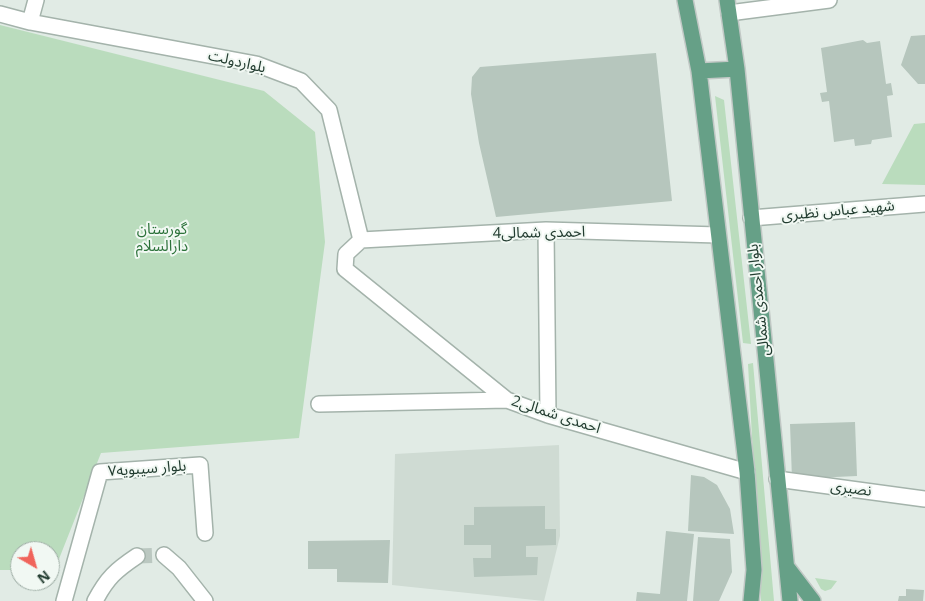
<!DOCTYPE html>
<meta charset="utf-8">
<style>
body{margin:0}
#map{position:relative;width:925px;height:601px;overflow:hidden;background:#e1ebe5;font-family:"Open Sans",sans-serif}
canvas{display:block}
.north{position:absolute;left:10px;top:541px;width:50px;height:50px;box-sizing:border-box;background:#f1f8f3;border:1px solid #9eada5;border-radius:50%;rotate:142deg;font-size:14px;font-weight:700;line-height:20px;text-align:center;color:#223c30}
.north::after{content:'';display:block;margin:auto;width:18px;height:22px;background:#f0645b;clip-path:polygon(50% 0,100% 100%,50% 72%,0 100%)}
</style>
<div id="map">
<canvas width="925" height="601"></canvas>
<div class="north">N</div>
</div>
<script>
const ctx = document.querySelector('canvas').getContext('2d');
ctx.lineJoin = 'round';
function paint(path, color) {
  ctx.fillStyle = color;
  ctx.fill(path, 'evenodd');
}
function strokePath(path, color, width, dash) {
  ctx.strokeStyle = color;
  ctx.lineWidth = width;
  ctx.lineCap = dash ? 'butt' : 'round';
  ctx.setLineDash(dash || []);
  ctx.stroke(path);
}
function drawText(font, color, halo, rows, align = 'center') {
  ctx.font = font + ' "Open Sans","Noto Sans Arabic",sans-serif';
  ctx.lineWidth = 4;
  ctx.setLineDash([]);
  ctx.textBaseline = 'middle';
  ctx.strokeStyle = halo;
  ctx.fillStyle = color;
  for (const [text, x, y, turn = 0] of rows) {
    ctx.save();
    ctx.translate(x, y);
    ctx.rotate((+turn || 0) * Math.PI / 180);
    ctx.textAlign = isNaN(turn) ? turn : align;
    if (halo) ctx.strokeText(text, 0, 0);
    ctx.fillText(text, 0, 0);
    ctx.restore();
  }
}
paint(new Path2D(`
 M 559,445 L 560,536 L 544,601 L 392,585 L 395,454 Z`), '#cfdbd3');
paint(new Path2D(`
 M 0,25 L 264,91 L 315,132 L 325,242 L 299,438 L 101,453 L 55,569 L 50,569 L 50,551 L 20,551 L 20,570 L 0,570 Z
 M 715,96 L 724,100 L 751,344 L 743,343 Z
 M 925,123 L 925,185 L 882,184 L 914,124 Z
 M 753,363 L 774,601 L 761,601 L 748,364 Z
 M 815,578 L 837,581 L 831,589 L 825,591 L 821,589 Z`), '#badcbd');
paint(new Path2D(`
 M 925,35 L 925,84 L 918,84 L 901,65 L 911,36 Z
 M 863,40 L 867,43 L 880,41 L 886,84 L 891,83 L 893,95 L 887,96 L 892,137 L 872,140 L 871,144 L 855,146 L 854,139 L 834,142 L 829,101 L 822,102 L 820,93 L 827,92 L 821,48 Z
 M 656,53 L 672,201 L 496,217 L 479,143 L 471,94 L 472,77 L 480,67 Z
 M 855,422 L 857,476 L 792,479 L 790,424 Z
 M 691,475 L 704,477 L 717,485 L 730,509 L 734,534 L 688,531 Z
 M 545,506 L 545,529 L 556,529 L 556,545 L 526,546 L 526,557 L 538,557 L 537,575 L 474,577 L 473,558 L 491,558 L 491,545 L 464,545 L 464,525 L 474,525 L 474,507 Z
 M 666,531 L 694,534 L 687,601 L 636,601 L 637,592 L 660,594 Z
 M 698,537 L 730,539 L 732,572 L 719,601 L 693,601 Z
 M 390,540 L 388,583 L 337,582 L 337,569 L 308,569 L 308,541 Z
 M 906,589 L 924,590 L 923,601 L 898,601 L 899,596 L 906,596 Z`), '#b6c6bd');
strokePath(new Path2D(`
 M 137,556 L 164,555`), '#bbc8c1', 15, [15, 8]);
const minor = new Path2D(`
 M 729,13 L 829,0
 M 0,14 L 30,22 L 256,64 L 301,81 L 329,110 L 361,240
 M 30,22 L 36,0
 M 751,218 L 925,204
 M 546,230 L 548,415
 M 361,240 L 346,254 L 345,269 L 507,400 L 548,415 L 747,472
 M 361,240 L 546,230 L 718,235
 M 319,404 L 507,400
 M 777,479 L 925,499
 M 164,555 L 179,568 L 205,601
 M 64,601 L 100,472 L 200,465 L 205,533
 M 95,601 C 107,578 116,570 137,556`);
const major = new Path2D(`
 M 685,0 L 699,71 L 747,472 L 754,570 L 751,601
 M 727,0 L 737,69 L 790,601
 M 699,71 L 737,69
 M 787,567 L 813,601`);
strokePath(minor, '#a4b3ab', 18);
strokePath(major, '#c1c8c5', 18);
strokePath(minor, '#fff', 15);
strokePath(major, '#66a087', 15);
drawText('15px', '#223c30', '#f1f8f3', [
 ["بلواردولت",237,62,13],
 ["شهید عباس نظیری",838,211,-5],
 ["4احمدی شمالی",539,233,-1],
 ["بلوار احمدی شمالی",759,300,-96],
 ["2احمدی شمالی",556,415,18],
 ["بلوار سیبویه۷",147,469,-4],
 ["نصیری",851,489,7]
]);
drawText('15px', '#2c723a', '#f1f8f3', [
 ["گورستان",162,230],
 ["دارالسلام",162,247]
]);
</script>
